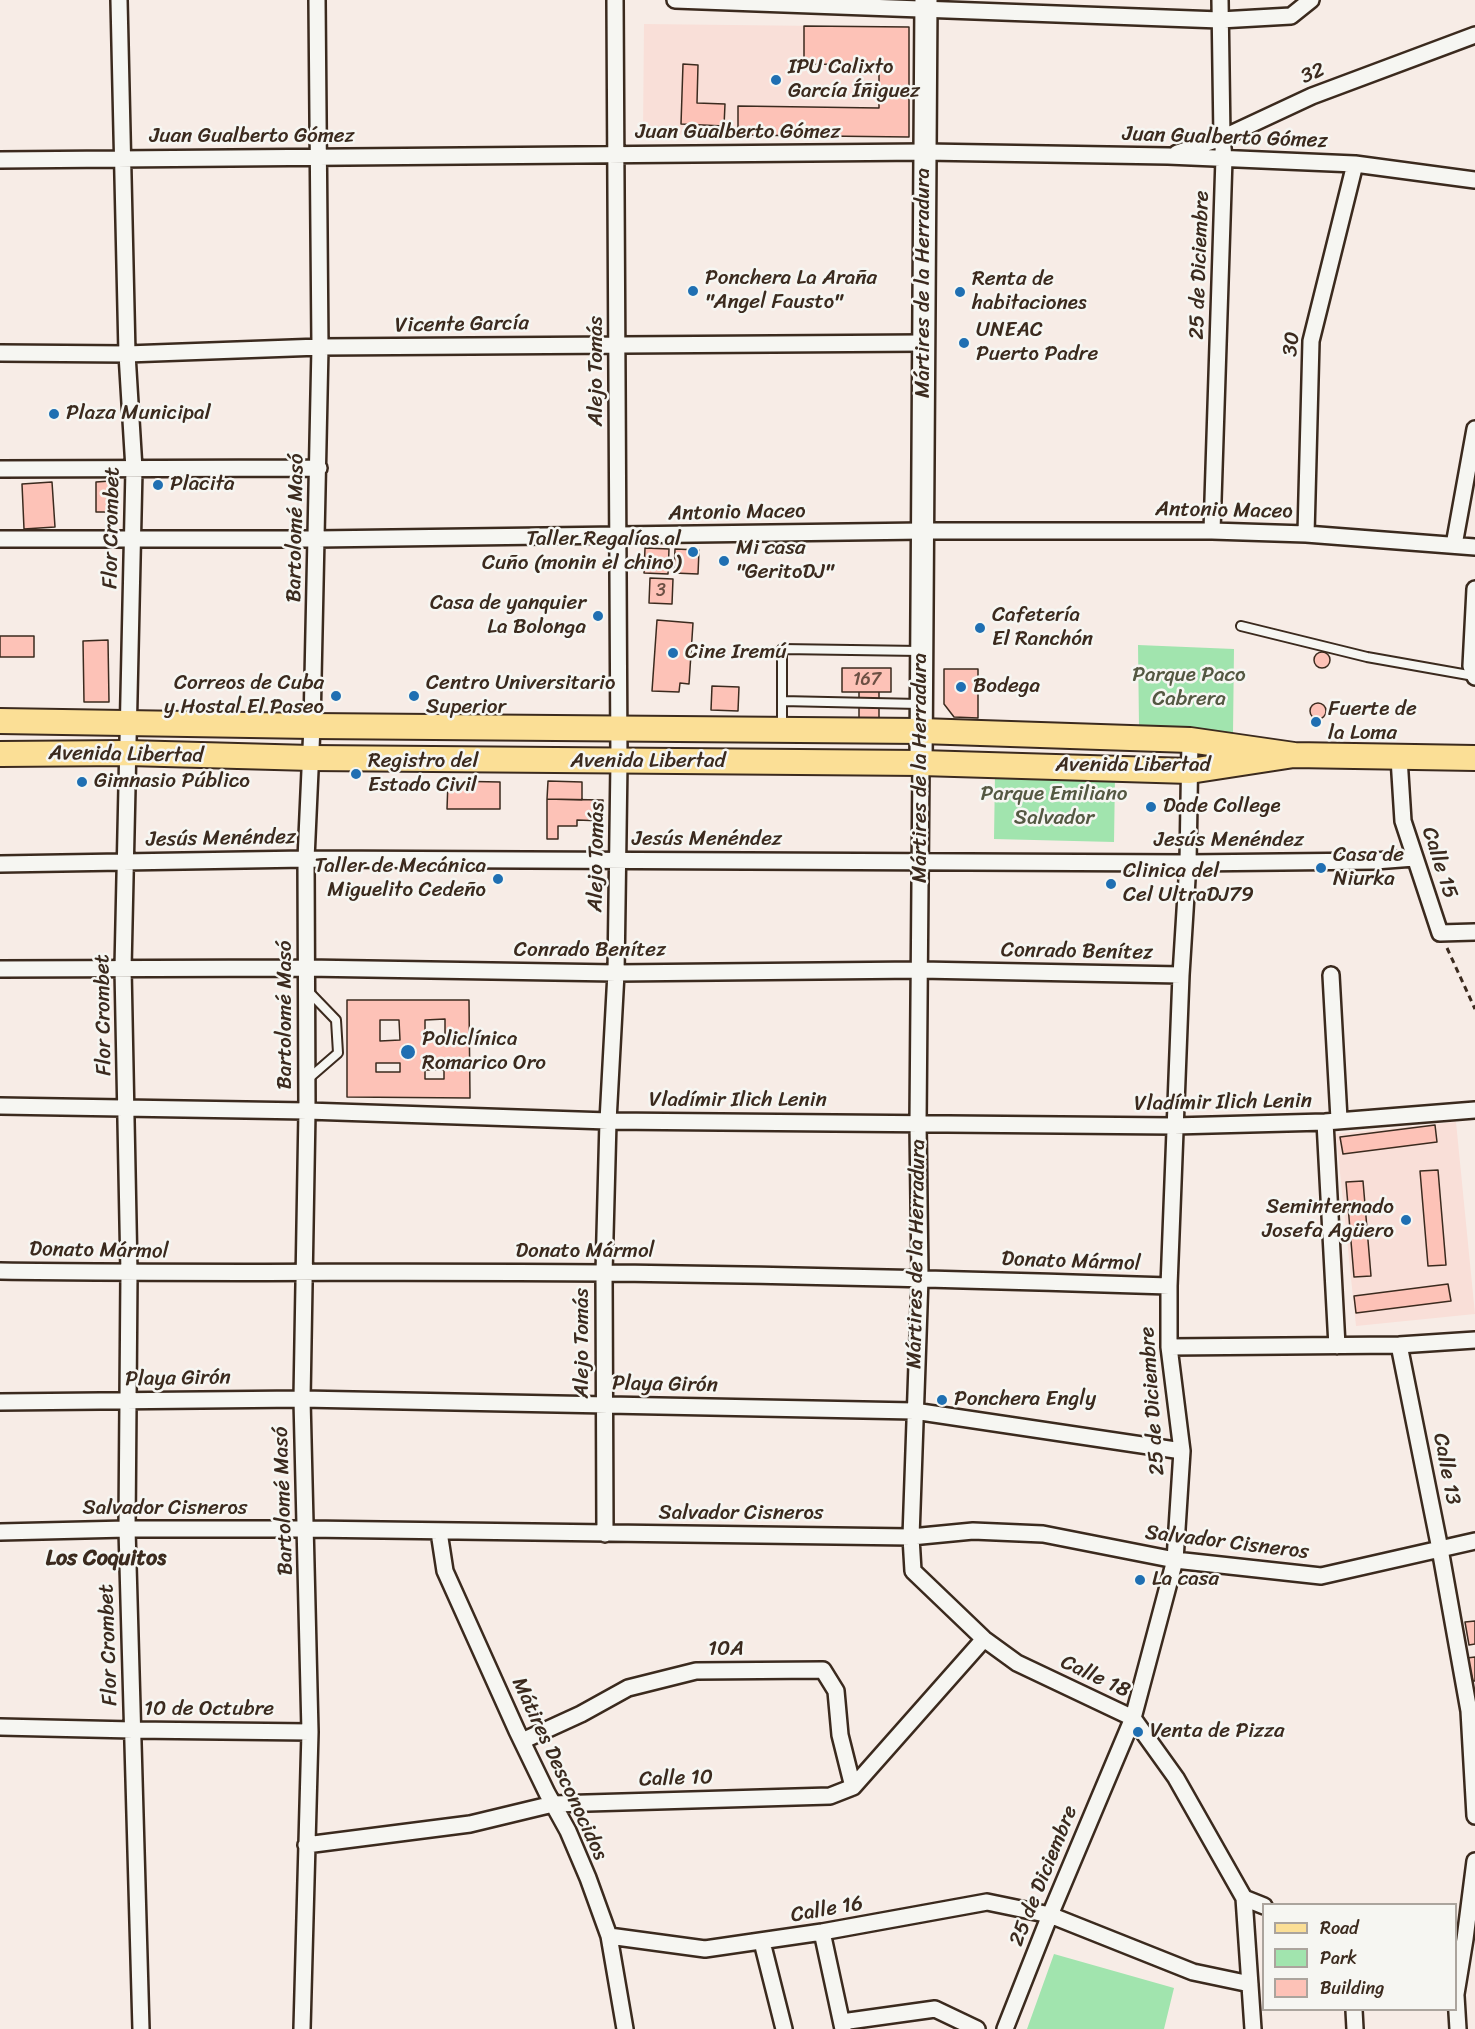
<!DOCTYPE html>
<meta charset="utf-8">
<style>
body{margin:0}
#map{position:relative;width:1475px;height:2029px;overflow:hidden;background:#f7ece6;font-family:Sriracha,sans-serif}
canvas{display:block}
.legend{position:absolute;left:1262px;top:1903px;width:195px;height:108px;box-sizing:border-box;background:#f6f6f2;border:2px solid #aba49d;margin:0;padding:8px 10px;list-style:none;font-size:18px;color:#3b2a1e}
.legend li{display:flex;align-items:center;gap:12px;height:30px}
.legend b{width:30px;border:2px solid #aba49d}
</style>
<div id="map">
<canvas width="1475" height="2029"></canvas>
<ul class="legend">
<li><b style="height:8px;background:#fbdf96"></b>Road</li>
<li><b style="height:16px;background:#a1e4ae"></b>Park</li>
<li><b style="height:16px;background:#fdc2b7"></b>Building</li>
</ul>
</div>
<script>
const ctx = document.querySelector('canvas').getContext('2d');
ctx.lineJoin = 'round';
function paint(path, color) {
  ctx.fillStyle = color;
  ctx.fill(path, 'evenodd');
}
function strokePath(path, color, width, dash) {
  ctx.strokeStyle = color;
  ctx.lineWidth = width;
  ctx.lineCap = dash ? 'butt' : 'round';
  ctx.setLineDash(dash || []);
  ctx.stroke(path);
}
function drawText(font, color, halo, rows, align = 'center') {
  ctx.font = font + ' Sriracha,sans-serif';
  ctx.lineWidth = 5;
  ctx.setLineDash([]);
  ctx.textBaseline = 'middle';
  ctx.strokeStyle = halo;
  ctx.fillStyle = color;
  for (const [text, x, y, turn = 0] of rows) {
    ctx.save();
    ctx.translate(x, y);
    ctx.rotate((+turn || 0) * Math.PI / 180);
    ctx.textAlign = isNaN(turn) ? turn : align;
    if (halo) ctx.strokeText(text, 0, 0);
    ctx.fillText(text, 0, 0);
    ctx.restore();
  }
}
paint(new Path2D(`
 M 644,24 L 909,27 L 909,137 L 643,134 Z
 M 1456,1122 L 1475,1314 L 1356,1326 L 1336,1134 Z`), '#f9dfd8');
paint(new Path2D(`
 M 1138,645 L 1234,649 L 1233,733 L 1139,726 Z
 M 995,773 L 1115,776 L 1114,842 L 994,839 Z
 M 1054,1954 L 1174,1988 L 1164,2029 L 1027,2029 Z`), '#a1e4ae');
const building = new Path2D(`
 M 804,26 L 909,27 L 909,137 L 738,135 L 738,106 L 879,108 L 879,65 L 804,64 Z
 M 683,64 L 698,65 L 697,103 L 725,104 L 724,126 L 681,124 Z
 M 110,481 L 111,512 L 96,512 L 96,482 Z
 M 52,482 L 55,527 L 24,529 L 22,484 Z
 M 645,548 L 669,549 L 668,574 L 644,573 Z
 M 675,549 L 699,550 L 698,574 L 674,573 Z
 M 650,578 L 673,579 L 672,604 L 649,603 Z
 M 657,620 L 693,623 L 689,684 L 680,683 L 679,692 L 652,691 Z
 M 0,636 L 34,636 L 34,657 L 0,657 Z
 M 108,640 L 109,702 L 84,702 L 83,641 Z
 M1314 660a8 8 0 1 1 16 0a8 8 0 1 1-16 0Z
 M 842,668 L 891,668 L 891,692 L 842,692 Z
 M 944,669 L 978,669 L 978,718 L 954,717 L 944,704 Z
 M 712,686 L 739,687 L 738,711 L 711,710 Z
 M 859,692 L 879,692 L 879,718 L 859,718 Z
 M1310 711a8 8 0 1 1 16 0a8 8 0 1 1-16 0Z
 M 448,781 L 500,782 L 500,809 L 447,809 Z
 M 548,781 L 582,782 L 582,800 L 547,799 Z
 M 547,799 L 603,800 L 603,821 L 577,820 L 577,826 L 558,826 L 558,839 L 547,839 Z
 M 347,1000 L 469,1000 L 470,1098 L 347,1097 ZM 445,1019 L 445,1039 L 425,1040 L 425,1020 ZM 380,1020 L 399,1020 L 400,1040 L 380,1041 ZM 376,1063 L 400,1063 L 400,1072 L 376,1072 ZM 425,1070 L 444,1070 L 444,1079 L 425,1079 Z
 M 1435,1125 L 1437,1142 L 1343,1154 L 1340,1137 Z
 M 1438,1170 L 1446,1265 L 1428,1266 L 1420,1171 Z
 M 1363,1181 L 1371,1276 L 1354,1277 L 1346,1182 Z
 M 1448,1284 L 1451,1301 L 1356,1313 L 1354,1296 Z
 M 1475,1621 L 1475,1644 L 1469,1645 L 1465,1622 Z
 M 1475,1657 L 1475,1681 L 1473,1681 L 1467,1658 Z`);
paint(building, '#fdc2b7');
strokePath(building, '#3b2a1e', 1.5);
const lane = new Path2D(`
 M 1241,626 L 1367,657 L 1474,676
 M 782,701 L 919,704
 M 782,727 L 782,649 L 920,651
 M 308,1079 L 338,1053 L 336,1020 L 309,992`);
const street = new Path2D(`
 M 119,0 L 127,354 L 134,469 L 123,968 L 129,1273 L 127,1529 L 141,2029
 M 675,0 L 1220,20 L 1291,16 L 1311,0
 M 1177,153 L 1222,138 L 1312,96 L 1475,35
 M 0,160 L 925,152 L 1168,156 L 1355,164 L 1475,180
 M 0,353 L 127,354 L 320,347 L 924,343
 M 0,469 L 319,468
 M 1212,531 L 1224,158 L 1222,138 L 1220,0
 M 1306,534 L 1311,341 L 1355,164
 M 0,539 L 317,539 L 923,531 L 1212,531 L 1306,534 L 1475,547
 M 1454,545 L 1475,429
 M 1475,589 L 1471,666 L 1475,677
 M 1399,758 L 1403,821 L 1440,933 L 1475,932
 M 921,763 L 918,1123 L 920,1278 L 911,1537 L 913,1571 L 984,1639 L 1017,1663 L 1133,1718 L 1176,1778 L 1244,1898 L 1264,1906
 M 0,864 L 306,859 L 1188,863 L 1375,861 L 1414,858
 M 0,969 L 306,968 L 616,973 L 920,970 L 1181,975
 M 1331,975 L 1339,1119
 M 0,1106 L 307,1111 L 608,1121 L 1174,1126 L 1325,1122 L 1475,1110
 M 1325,1122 L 1337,1346
 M 0,1271 C 202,1274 403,1271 605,1273 C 793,1275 981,1280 1169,1286
 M 1399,1345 L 1440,1549 L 1469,1711 L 1475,1816
 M 1169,1347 L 1399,1345 L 1475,1340
 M 0,1402 L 302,1399 L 914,1411 L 1182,1451
 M 0,1532 L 127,1529 L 307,1529 L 911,1537 L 973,1531 L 1043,1534 L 1175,1560 L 1321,1576 L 1475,1541
 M 439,1532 L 445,1571 L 517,1731 L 547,1793 L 568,1831 L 588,1878 L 609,1936 L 625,2029
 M 605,1534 L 604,1273 L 608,1121 L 616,973 L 619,762 L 615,0
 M 0,1727 L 133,1730 L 310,1732
 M 522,1741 L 581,1714 L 628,1688 L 696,1671 L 823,1670 L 836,1691 L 840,1735 L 853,1787
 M 306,1845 L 470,1824 L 553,1804 L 830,1796 L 853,1787 L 984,1639
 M 1244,1898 L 1253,2029
 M 822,1932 L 843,2029
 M 609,1936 L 705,1949 L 822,1932 L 987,1902 L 1050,1915 L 1193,1972 L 1250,1984
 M 762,1942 L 784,2029
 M 1456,1994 L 1465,1939 L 1475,1861
 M 1456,1996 L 1458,2029
 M 1354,2010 L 1355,2029
 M 842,2022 L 935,2009 L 977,2029
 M 302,2029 L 310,1732 L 302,1399 L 307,1111 L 306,859 L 312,726 L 320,347 L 317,0
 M 1005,2029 L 1050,1915 L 1133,1718 L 1175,1560 L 1182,1451 L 1169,1347 L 1169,1286 L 1181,975 L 1188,863 L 1190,740`);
const secondary = new Path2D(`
 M 921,763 L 926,0`);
const primary = new Path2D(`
 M 0,721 L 312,726 L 921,731 L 1190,740 L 1294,755 L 1190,771 L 921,763 L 311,758 L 128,753 L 0,754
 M 1294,755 L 1475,758`);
strokePath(lane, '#3b2a1e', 12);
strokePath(street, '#3b2a1e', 20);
strokePath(secondary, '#3b2a1e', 26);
strokePath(primary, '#3b2a1e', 28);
strokePath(new Path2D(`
 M 1447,948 L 1475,1009`), '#3b2a1e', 3, [6, 4.5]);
strokePath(lane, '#f6f6f2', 8);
strokePath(street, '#f6f6f2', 15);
strokePath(secondary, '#f6f6f2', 21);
strokePath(primary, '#fbdf96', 24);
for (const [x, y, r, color] of [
 [776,80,6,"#1f6fb2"],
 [693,291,6,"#1f6fb2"],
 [960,292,6,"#1f6fb2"],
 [964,343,6,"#1f6fb2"],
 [54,414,6,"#1f6fb2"],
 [158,485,6,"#1f6fb2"],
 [693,552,6,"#1f6fb2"],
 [724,561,6,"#1f6fb2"],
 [598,616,6,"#1f6fb2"],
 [980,628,6,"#1f6fb2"],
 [673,653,6,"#1f6fb2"],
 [961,687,6,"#1f6fb2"],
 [336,696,6,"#1f6fb2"],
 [414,696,6,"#1f6fb2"],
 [1316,722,6,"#1f6fb2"],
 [356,774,6,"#1f6fb2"],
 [82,782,6,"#1f6fb2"],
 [1151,807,6,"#1f6fb2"],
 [1321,868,6,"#1f6fb2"],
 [498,879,6,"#1f6fb2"],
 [1111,884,6,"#1f6fb2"],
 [408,1052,8,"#1f6fb2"],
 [1406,1220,6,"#1f6fb2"],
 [942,1400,6,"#1f6fb2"],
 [1140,1580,6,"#1f6fb2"],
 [1138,1732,6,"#1f6fb2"]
]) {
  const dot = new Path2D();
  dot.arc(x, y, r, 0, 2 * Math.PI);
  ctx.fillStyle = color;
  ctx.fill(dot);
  strokePath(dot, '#f6f6f2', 2);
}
drawText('18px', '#6c5044', null, [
 ["3",661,591],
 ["167",867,680]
]);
drawText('21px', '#3b2a1e', '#f6f6f2', [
 ["IPU Calixto",788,68],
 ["García Íñiguez",788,92],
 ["Ponchera La Araña",705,279],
 ["\"Angel Fausto\"",705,303],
 ["Renta de",972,280],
 ["habitaciones",972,304],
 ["UNEAC",976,331],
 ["Puerto Padre",976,355],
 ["Plaza Municipal",66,414],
 ["Placita",170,485],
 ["Taller Regalías al",681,540,"right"],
 ["Cuño (monin el chino)",681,564,"right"],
 ["Mi casa",736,549],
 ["\"GeritoDJ\"",736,573],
 ["Casa de yanquier",586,604,"right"],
 ["La Bolonga",586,628,"right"],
 ["Cafetería",992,616],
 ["El Ranchón",992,640],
 ["Cine Iremú",685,653],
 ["Correos de Cuba",324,684,"right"],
 ["y Hostal El Paseo",324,708,"right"],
 ["Centro Universitario",426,684],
 ["Superior",426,708],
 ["Bodega",973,687],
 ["Fuerte de",1328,710],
 ["la Loma",1328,734],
 ["Registro del",368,762],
 ["Estado Civil",368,786],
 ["Gimnasio Público",94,782],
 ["Dade College",1163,807],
 ["Casa de",1333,856],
 ["Niurka",1333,880],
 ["Taller de Mecánica",486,867,"right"],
 ["Miguelito Cedeño",486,891,"right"],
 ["Clinica del",1123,872],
 ["Cel UltraDJ79",1123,896],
 ["Policlínica",422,1040],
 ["Romarico Oro",422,1064],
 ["Seminternado",1394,1208,"right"],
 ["Josefa Agüero",1394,1232,"right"],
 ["Ponchera Engly",954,1400],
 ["La casa",1152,1580],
 ["Venta de Pizza",1150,1732]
], 'left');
drawText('21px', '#3b2a1e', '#f6f6f2', [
 ["32",1313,74,-22],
 ["Juan Gualberto Gómez",738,133],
 ["Juan Gualberto Gómez",252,137],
 ["Juan Gualberto Gómez",1225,138,2],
 ["25 de Diciembre",1200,265,-88],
 ["Mártires de la Herradura",924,283,-90],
 ["Vicente García",462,325,-1],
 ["30",1292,344,-84],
 ["Alejo Tomás",597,371,-90],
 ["Antonio Maceo",1224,511,1],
 ["Antonio Maceo",737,513,-1],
 ["Flor Crombet",112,528,-89],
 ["Bartolomé Masó",296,528,-89],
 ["Avenida Libertad",126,755,1],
 ["Avenida Libertad",648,762],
 ["Avenida Libertad",1133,766],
 ["Mártires de la Herradura",921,768,-90],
 ["Jesús Menéndez",221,839,-1],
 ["Jesús Menéndez",707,840],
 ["Jesús Menéndez",1229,841],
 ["Alejo Tomás",597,857,-89],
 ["Calle 15",1439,863,72],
 ["Conrado Benítez",590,951],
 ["Conrado Benítez",1077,952,1],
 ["Flor Crombet",104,1015,-91],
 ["Bartolomé Masó",286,1015,-90],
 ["Vladímir Ilich Lenin",738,1101],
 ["Vladímir Ilich Lenin",1223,1103,-1],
 ["Donato Mármol",99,1251,1],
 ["Donato Mármol",585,1252],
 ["Mártires de la Herradura",917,1254,-89],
 ["Donato Mármol",1071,1262,2],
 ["Alejo Tomás",583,1343,-90],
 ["Playa Girón",178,1379,-1],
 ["Playa Girón",665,1385,1],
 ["25 de Diciembre",1153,1401,-94],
 ["Calle 13",1446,1469,79],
 ["Bartolomé Masó",284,1501,-92],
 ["Salvador Cisneros",165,1509],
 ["Salvador Cisneros",741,1514],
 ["Salvador Cisneros",1227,1543,7],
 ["Flor Crombet",109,1645,-92],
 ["10A",726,1650],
 ["Calle 18",1095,1677,25],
 ["10 de Octubre",209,1710],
 ["Mátires Desconocidos",559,1769,65],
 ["Calle 10",676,1779,-2],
 ["25 de Diciembre",1044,1876,-68],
 ["Calle 16",827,1910,-10]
]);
drawText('21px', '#545842', '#f6f6f2', [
 ["Parque Paco",1189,676],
 ["Cabrera",1189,700],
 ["Parque Emiliano",1054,795],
 ["Salvador",1054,819]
]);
drawText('bold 22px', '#3b2a1e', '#f6f6f2', [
 ["Los Coquitos",106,1559]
]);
</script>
